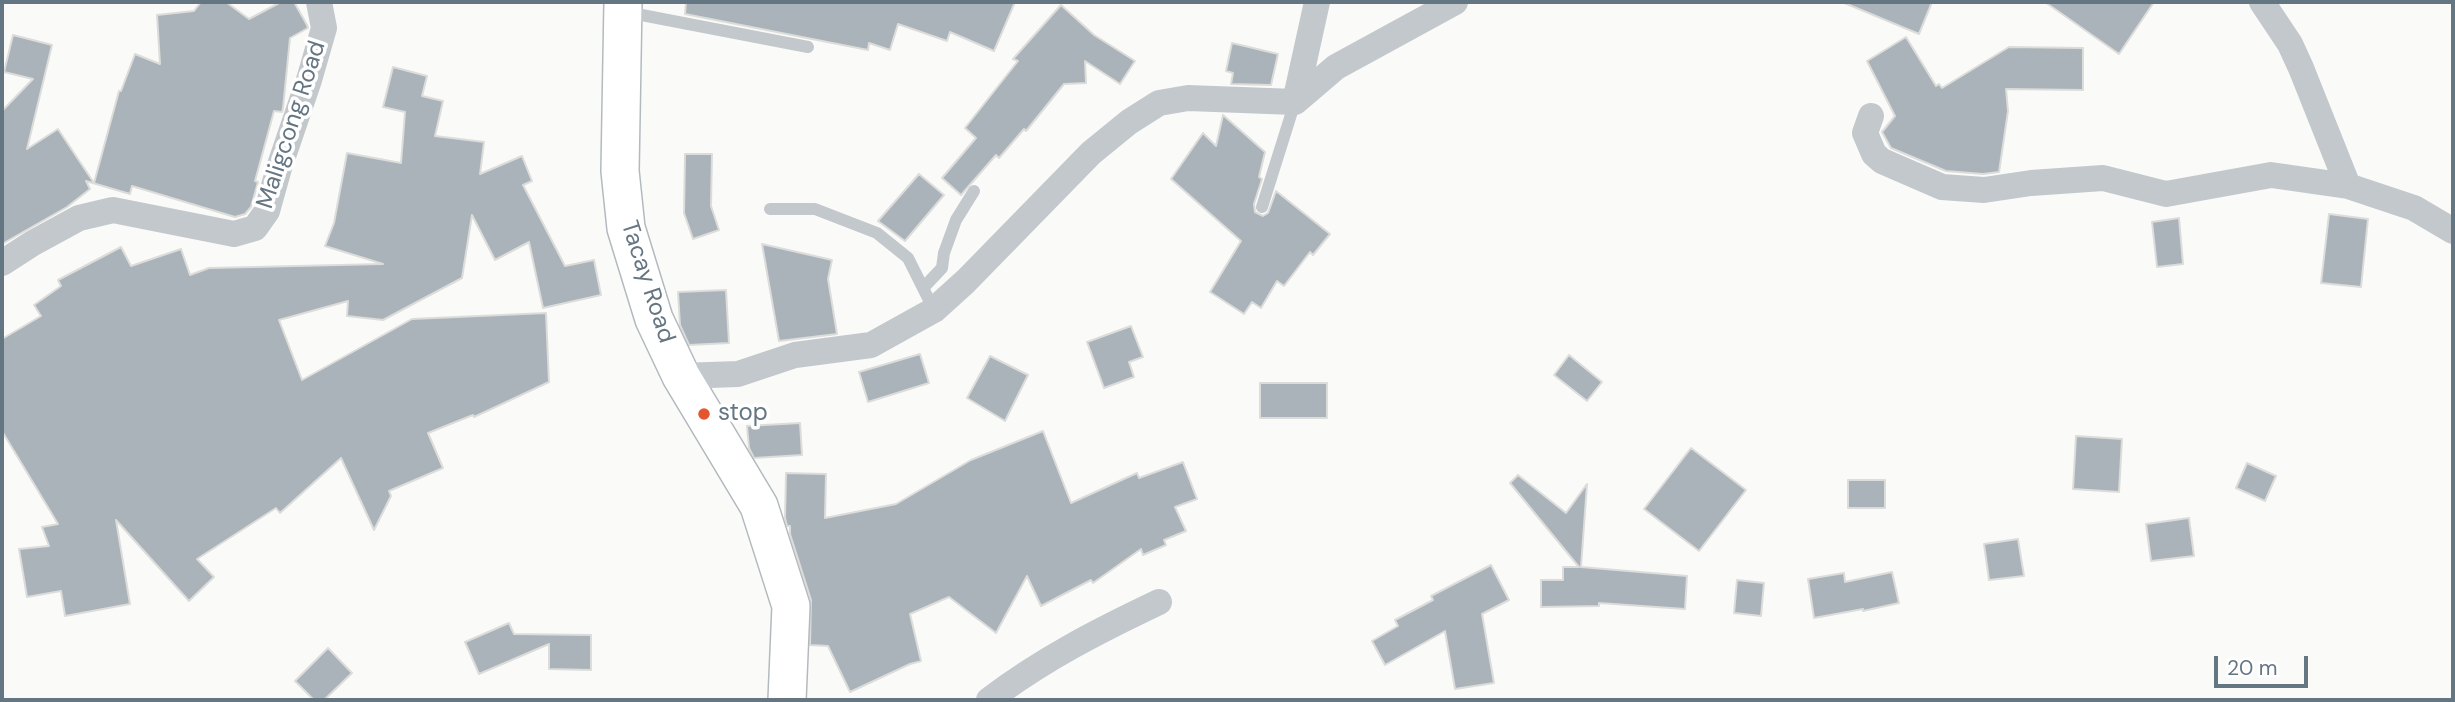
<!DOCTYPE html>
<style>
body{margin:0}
#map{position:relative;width:2455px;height:702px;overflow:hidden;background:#fafaf8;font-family:"DM Sans",sans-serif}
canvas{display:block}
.frame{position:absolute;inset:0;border:4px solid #657683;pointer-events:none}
.scale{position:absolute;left:2214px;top:656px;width:94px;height:32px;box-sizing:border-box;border:4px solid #657683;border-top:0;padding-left:9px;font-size:21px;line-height:24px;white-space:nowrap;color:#657683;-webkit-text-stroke:5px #fff;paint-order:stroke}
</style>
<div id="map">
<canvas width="2455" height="702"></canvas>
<div class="frame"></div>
<div class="scale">20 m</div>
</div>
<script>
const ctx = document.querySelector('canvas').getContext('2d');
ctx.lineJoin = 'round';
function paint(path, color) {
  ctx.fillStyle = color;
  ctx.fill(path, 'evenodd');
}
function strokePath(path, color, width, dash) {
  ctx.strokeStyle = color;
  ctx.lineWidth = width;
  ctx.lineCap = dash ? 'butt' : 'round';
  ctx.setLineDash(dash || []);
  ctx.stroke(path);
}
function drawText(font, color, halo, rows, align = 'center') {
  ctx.font = font + ' "DM Sans",sans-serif';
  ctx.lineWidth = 7;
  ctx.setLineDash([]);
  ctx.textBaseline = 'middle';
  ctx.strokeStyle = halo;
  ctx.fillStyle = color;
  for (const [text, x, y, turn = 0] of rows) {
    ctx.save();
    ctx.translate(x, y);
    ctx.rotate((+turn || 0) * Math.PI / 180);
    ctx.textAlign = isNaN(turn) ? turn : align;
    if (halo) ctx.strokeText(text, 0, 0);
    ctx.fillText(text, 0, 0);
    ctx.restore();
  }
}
const building = new Path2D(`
 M 201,2 L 226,2 L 249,19 L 281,2 L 294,2 L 307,25 L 308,28 L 290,38 L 283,108 L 282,112 L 274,111 L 255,181 L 258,182 L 251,207 L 245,214 L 235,217 L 132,186 L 130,194 L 86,181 L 90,189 L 67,207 L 2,244 L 2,111 L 33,79 L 4,72 L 13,35 L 52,45 L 27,149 L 58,129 L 94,183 L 119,91 L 121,91 L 135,54 L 160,64 L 157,15 L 194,11 Z
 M 686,2 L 1015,2 L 994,51 L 950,32 L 947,41 L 898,24 L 890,50 L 869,43 L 868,50 L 685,14 Z
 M 1842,2 L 1932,2 L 1919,34 Z
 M 2045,2 L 2154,2 L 2119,54 Z
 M 1061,5 L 1094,35 L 1135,61 L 1120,84 L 1085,61 L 1086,83 L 1064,84 L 1026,131 L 1024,129 L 999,158 L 996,155 L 961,195 L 942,178 L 976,138 L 965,128 L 1018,61 L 1013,59 Z
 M 1906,37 L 1936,86 L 1939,84 L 1942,88 L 2009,47 L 2083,48 L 2083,90 L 2006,89 L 2008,111 L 1999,172 L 1983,174 L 1946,171 L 1891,148 L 1882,132 L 1895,116 L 1867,61 Z
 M 1232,43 L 1278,54 L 1271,85 L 1231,84 L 1233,73 L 1226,71 Z
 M 393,67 L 427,76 L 422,96 L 443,101 L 435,136 L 484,142 L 480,174 L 522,156 L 532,181 L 523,185 L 565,266 L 594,260 L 601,295 L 543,308 L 529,242 L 495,260 L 472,215 L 462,278 L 383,320 L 347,316 L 348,301 L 279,320 L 302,380 L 412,319 L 546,313 L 549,382 L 474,417 L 473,415 L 428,433 L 443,468 L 389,491 L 391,496 L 374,530 L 341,458 L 280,513 L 276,508 L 197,559 L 214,577 L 189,601 L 116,520 L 130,604 L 65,616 L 61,591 L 27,597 L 19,549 L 49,546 L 42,527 L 58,524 L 2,431 L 2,339 L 41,316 L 34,305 L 61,286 L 58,280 L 121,247 L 131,266 L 181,249 L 190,275 L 209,268 L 383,264 L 325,246 L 334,223 L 347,153 L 401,163 L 405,112 L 383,107 Z
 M 1223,115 L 1265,152 L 1259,177 L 1262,179 L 1254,204 L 1255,212 L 1263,216 L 1268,213 L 1276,191 L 1330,234 L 1313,255 L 1310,252 L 1284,286 L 1277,281 L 1261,308 L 1252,302 L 1244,314 L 1210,292 L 1241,241 L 1171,179 L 1203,133 L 1216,146 Z
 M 685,154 L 712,154 L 711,206 L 719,230 L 693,239 L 684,213 Z
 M 919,174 L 944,195 L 905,241 L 878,221 Z
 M 2329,214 L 2368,219 L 2361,287 L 2321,283 Z
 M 2179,218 L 2183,264 L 2157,267 L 2152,222 Z
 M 762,244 L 832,260 L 828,279 L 837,334 L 779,341 Z
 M 726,290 L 729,343 L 689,345 L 680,325 L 678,292 Z
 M 1131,326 L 1143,357 L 1129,362 L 1134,377 L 1104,388 L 1087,342 Z
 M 920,354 L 929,383 L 868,402 L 859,372 Z
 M 1569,355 L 1602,382 L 1587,401 L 1554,375 Z
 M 990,356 L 1028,375 L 1005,421 L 967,398 Z
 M 1260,383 L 1327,383 L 1327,418 L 1260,418 Z
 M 800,423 L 802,455 L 754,458 L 749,448 L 747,426 Z
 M 1043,431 L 1071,503 L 1137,473 L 1139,478 L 1183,462 L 1197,499 L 1175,507 L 1186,531 L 1164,540 L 1166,545 L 1143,555 L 1141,549 L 1093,583 L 1091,580 L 1041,606 L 1027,576 L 996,633 L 949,597 L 910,614 L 921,661 L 910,664 L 850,692 L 828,646 L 810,645 L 811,600 L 790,534 L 790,526 L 787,526 L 785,518 L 786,473 L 826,474 L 825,518 L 896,504 L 971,460 Z
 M 2076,436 L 2122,439 L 2119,492 L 2073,489 Z
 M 1691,448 L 1746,490 L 1699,551 L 1644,509 Z
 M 2247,463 L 2276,476 L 2265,501 L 2236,488 Z
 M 1518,475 L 1566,513 L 1587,484 L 1581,567 L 1687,576 L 1685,609 L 1599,603 L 1599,606 L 1541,607 L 1541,580 L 1563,580 L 1563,567 L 1579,567 L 1510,483 Z
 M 1848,480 L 1885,480 L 1885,508 L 1848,508 Z
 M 2189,518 L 2194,556 L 2151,561 L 2146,524 Z
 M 2018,539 L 2024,576 L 1989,580 L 1984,544 Z
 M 1491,565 L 1509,600 L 1482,614 L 1494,683 L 1455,689 L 1445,631 L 1385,665 L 1372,641 L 1398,626 L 1395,620 L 1433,600 L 1431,596 Z
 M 1892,572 L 1899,603 L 1863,611 L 1863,609 L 1814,618 L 1808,579 L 1844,573 L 1845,582 Z
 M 1737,580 L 1764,583 L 1761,616 L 1734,613 Z
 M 509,623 L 514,634 L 591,635 L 591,670 L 549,669 L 549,644 L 479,674 L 465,642 Z
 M 328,648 L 352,673 L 324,700 L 314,700 L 295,681 Z`);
paint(building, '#aab3b9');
strokePath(building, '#dcdcda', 2);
const secondary = new Path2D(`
 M 623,2 L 620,171 L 626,228 L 654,319 L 681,376 L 759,506 L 791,606 L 787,700`);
strokePath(secondary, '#b3babf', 40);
strokePath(new Path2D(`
 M 626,12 L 808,47
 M 1262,207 L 1295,102
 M 770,209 L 815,209 L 877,233 L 908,258 L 934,310
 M 924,287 L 942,268 L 944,253 L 956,220 L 974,191`), '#c3c8cc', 12);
strokePath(new Path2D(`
 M 2262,2 L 2290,44 L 2301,68 L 2348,186
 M 1295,102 L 1317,2
 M 1871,116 L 1865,133 L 1874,154 L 1882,161 L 1942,187 L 1984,190 L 2031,183 L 2103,178 L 2166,194 L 2271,175 L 2348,186 L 2414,208 L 2453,231
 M 2,263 L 33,243 L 79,218 L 113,210 L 234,234 L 255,228 L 267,211 L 279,168 L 309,80 L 324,28 L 319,2
 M 681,376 L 738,374 L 795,355 L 871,345 L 934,310 L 966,281 L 1091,153 L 1129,122 L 1159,103 L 1188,98 L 1295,102 L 1336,67 L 1455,2
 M 989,700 C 1043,659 1098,631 1159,602`), '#c3c8cc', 26);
strokePath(secondary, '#fff', 37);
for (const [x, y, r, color] of [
 [704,414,7,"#e4572e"]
]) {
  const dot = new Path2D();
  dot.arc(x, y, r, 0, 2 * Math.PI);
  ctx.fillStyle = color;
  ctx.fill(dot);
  strokePath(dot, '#fff', 2.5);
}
drawText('24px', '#657683', '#fff', [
 ["Maligcong Road",292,125,-72],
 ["Tacay Road",647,282,72]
]);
drawText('24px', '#657683', '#fff', [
 ["stop",718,414]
], 'left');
</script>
